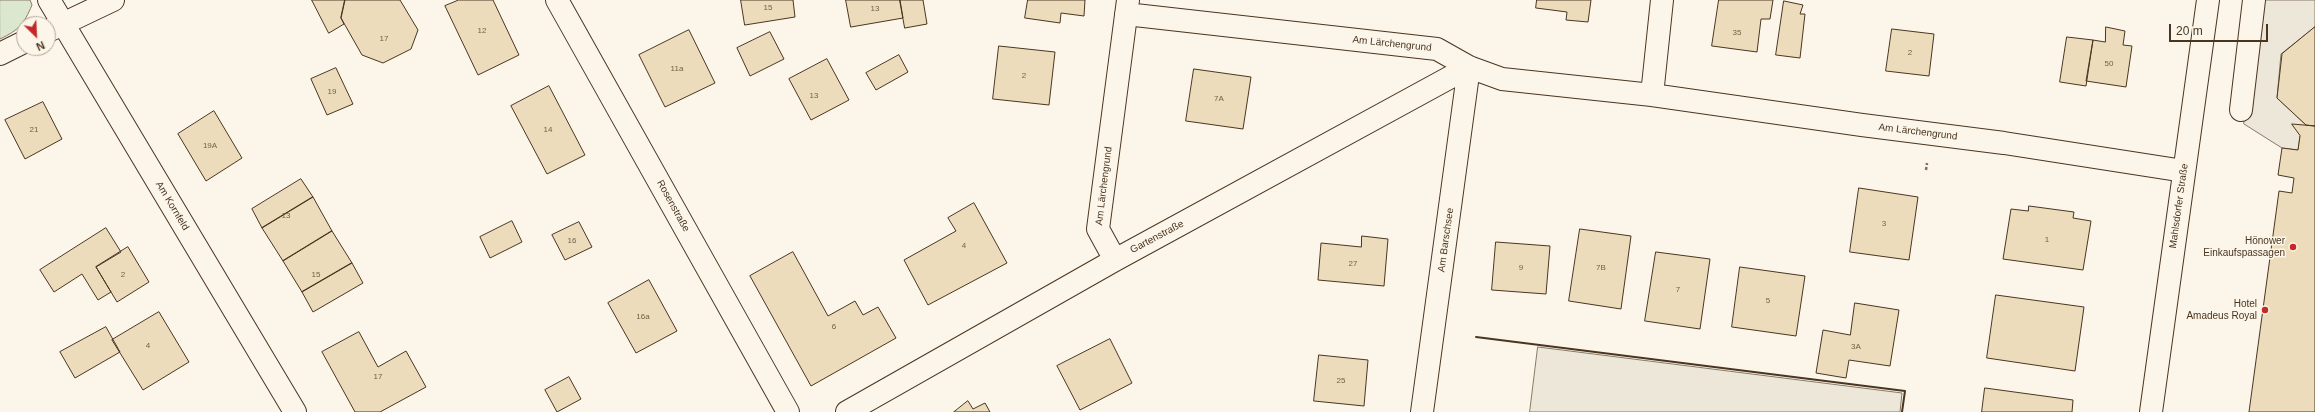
<!DOCTYPE html>
<meta charset="utf-8">
<style>
body{margin:0}
#map{position:relative;width:2315px;height:412px;overflow:hidden;background:#fbf6e9;font-family:Arial,sans-serif}
canvas{display:block}
.north{position:absolute;left:16px;top:16px;width:40px;height:40px;box-sizing:border-box;background:#fbf6e9;border:1px solid #b4a999;border-radius:50%;rotate:156deg;font-size:11px;font-weight:700;line-height:16px;text-align:center;color:#4a3520}
.north::after{content:'';display:block;margin:auto;width:14px;height:18px;background:#c62828;clip-path:polygon(50% 0,100% 100%,50% 72%,0 100%)}
.scale{position:absolute;left:2169px;top:24px;width:99px;height:18px;box-sizing:border-box;border:2px solid #4a3520;border-top:0;padding-left:5px;font-size:12px;line-height:14px;white-space:nowrap;color:#4a3520;-webkit-text-stroke:3px #fbf6e9;paint-order:stroke}
</style>
<div id="map">
<canvas width="2315" height="412"></canvas>
<div class="north">N</div>
<div class="scale">20 m</div>
</div>
<script>
const ctx = document.querySelector('canvas').getContext('2d');
ctx.lineJoin = 'round';
function paint(path, color) {
  ctx.fillStyle = color;
  ctx.fill(path, 'evenodd');
}
function strokePath(path, color, width, dash) {
  ctx.strokeStyle = color;
  ctx.lineWidth = width;
  ctx.lineCap = dash ? 'butt' : 'round';
  ctx.setLineDash(dash || []);
  ctx.stroke(path);
}
function drawText(font, color, halo, rows, align = 'center') {
  ctx.font = font + ' Arial,sans-serif';
  ctx.lineWidth = 3;
  ctx.setLineDash([]);
  ctx.textBaseline = 'middle';
  ctx.strokeStyle = halo;
  ctx.fillStyle = color;
  for (const [text, x, y, turn = 0] of rows) {
    ctx.save();
    ctx.translate(x, y);
    ctx.rotate((+turn || 0) * Math.PI / 180);
    ctx.textAlign = isNaN(turn) ? turn : align;
    if (halo) ctx.strokeText(text, 0, 0);
    ctx.fillText(text, 0, 0);
    ctx.restore();
  }
}
const green = new Path2D(`
 M 0,0 L 30,0 L 32,5 C 24,24 19,30 0,39 Z`);
paint(green, '#dce7d0');
strokePath(green, '#887966', 1);
const parking = new Path2D(`
 M 2261,0 L 2315,0 L 2315,27 L 2281,54 L 2277,98 L 2306,125 L 2300,136 L 2298,150 L 2282,148 L 2244,124 Z
 M 1538,347 L 1902,393 L 1900,412 L 1530,412 Z`);
paint(parking, '#ede7d9');
strokePath(parking, '#887966', 1);
const building = new Path2D(`
 M 312,0 L 345,0 L 341,18 L 344,24 L 329,33 Z
 M 345,0 L 400,0 L 418,30 L 411,49 L 383,63 L 362,55 L 341,18 Z
 M 459,0 L 493,0 L 519,55 L 478,75 L 445,6 Z
 M 741,0 L 793,0 L 795,17 L 745,25 Z
 M 846,0 L 900,0 L 903,18 L 851,27 Z
 M 900,0 L 923,0 L 927,24 L 905,28 Z
 M 1028,0 L 1085,0 L 1084,16 L 1061,13 L 1060,23 L 1025,18 Z
 M 1537,0 L 1591,0 L 1588,22 L 1566,20 L 1567,12 L 1536,8 Z
 M 1719,0 L 1773,0 L 1770,19 L 1761,19 L 1757,52 L 1712,46 Z
 M 1784,1 L 1803,5 L 1800,14 L 1805,14 L 1800,58 L 1776,55 Z
 M 2106,27 L 2125,31 L 2123,45 L 2132,46 L 2126,87 L 2086,81 L 2093,40 L 2105,42 Z
 M 2315,27 L 2315,126 L 2306,125 L 2277,98 L 2282,54 Z
 M 1892,29 L 1934,34 L 1929,76 L 1886,71 Z
 M 689,30 L 715,83 L 665,107 L 639,55 Z
 M 770,32 L 784,59 L 750,76 L 737,48 Z
 M 2067,37 L 2093,40 L 2086,86 L 2060,82 Z
 M 999,46 L 1055,52 L 1049,105 L 993,99 Z
 M 899,55 L 908,72 L 876,90 L 866,73 Z
 M 827,59 L 849,100 L 811,120 L 789,79 Z
 M 336,68 L 353,104 L 327,115 L 311,79 Z
 M 1194,69 L 1251,77 L 1243,129 L 1186,121 Z
 M 549,86 L 585,155 L 547,174 L 511,106 Z
 M 43,102 L 62,139 L 25,159 L 5,120 Z
 M 214,111 L 242,158 L 206,181 L 178,134 Z
 M 2292,124 L 2315,126 L 2315,412 L 2249,412 L 2279,191 L 2292,193 L 2294,178 L 2278,175 L 2282,148 L 2298,150 L 2300,136 Z
 M 301,179 L 313,197 L 262,228 L 252,209 Z
 M 1859,188 L 1918,197 L 1909,260 L 1850,252 Z
 M 313,197 L 332,231 L 283,261 L 262,228 Z
 M 974,203 L 1007,263 L 928,305 L 904,260 L 956,231 L 948,218 Z
 M 2029,206 L 2074,212 L 2073,218 L 2091,221 L 2083,270 L 2003,259 L 2011,209 L 2028,211 Z
 M 512,221 L 522,242 L 490,258 L 480,237 Z
 M 579,222 L 592,247 L 565,260 L 552,235 Z
 M 106,228 L 121,252 L 96,267 L 111,292 L 98,300 L 82,274 L 54,292 L 40,270 Z
 M 1580,229 L 1631,236 L 1621,309 L 1569,301 Z
 M 332,231 L 352,263 L 302,292 L 283,261 Z
 M 1362,236 L 1388,239 L 1384,286 L 1318,280 L 1321,243 L 1361,247 Z
 M 1496,242 L 1550,246 L 1546,294 L 1492,290 Z
 M 128,247 L 149,282 L 117,302 L 96,267 Z
 M 793,252 L 828,316 L 855,301 L 863,315 L 878,307 L 896,338 L 811,386 L 750,276 Z
 M 1656,252 L 1710,259 L 1700,329 L 1645,321 Z
 M 352,263 L 363,283 L 313,312 L 302,292 Z
 M 1740,267 L 1805,276 L 1796,336 L 1732,327 Z
 M 649,280 L 677,331 L 636,353 L 608,303 Z
 M 1996,295 L 2084,307 L 2075,371 L 1987,358 Z
 M 1855,303 L 1899,310 L 1890,366 L 1849,360 L 1846,378 L 1816,373 L 1823,330 L 1850,335 Z
 M 159,312 L 189,362 L 143,390 L 112,340 Z
 M 106,327 L 120,352 L 75,378 L 60,352 Z
 M 359,332 L 378,367 L 406,351 L 426,387 L 380,412 L 355,412 L 322,352 Z
 M 1110,339 L 1132,383 L 1080,410 L 1057,366 Z
 M 1319,355 L 1368,360 L 1364,406 L 1314,401 Z
 M 569,377 L 581,399 L 557,412 L 545,390 Z
 M 1985,388 L 2073,400 L 2072,412 L 1982,412 Z
 M 968,401 L 973,409 L 985,403 L 990,412 L 954,412 Z`);
paint(building, '#ecdcbc');
strokePath(building, '#4a3520', 1);
const street = new Path2D(`
 M 49,0 L 295,412
 M 557,0 L 788,412
 M 1126,14 L 1437,49 L 1469,67 L 1502,79 L 1652,95 L 1862,125 L 2004,143 L 2184,171
 M 48,31 L 113,0
 M 0,54 L 24,42
 M 1652,95 L 1662,0
 M 2241,110 L 2254,0
 M 1115,260 L 1098,229 L 1128,0
 M 847,412 L 1115,260 L 1469,67
 M 1422,412 L 1469,67`);
const secondary = new Path2D(`
 M 2151,412 L 2208,0`);
strokePath(street, '#4a3520', 24);
strokePath(secondary, '#4a3520', 24);
strokePath(new Path2D(`
 M 1926,170 L 1927,163`), '#7f6f5c', 2.5, [3, 2]);
strokePath(street, '#fbf6e9', 22);
strokePath(secondary, '#fbf6e9', 22);
strokePath(new Path2D(`
 M 1476,337 L 1905,391 L 1902,412`), '#4a3520', 2);
for (const [x, y, r, color] of [
 [2293,247,4,"#c62828"],
 [2265,310,4,"#c62828"]
]) {
  const dot = new Path2D();
  dot.arc(x, y, r, 0, 2 * Math.PI);
  ctx.fillStyle = color;
  ctx.fill(dot);
  strokePath(dot, '#fbf6e9', 1.5);
}
drawText('8px', '#725f47', null, [
 ["15",768,8],
 ["13",875,9],
 ["12",482,31],
 ["35",1737,33],
 ["17",384,39],
 ["2",1910,53],
 ["50",2109,64],
 ["11a",677,69],
 ["2",1024,76],
 ["19",332,92],
 ["13",814,96],
 ["7A",1219,99],
 ["21",34,130],
 ["14",548,130],
 ["19A",210,146],
 ["13",286,216],
 ["3",1884,224],
 ["1",2047,240],
 ["16",572,241],
 ["4",964,246],
 ["27",1353,264],
 ["9",1521,268],
 ["7B",1601,268],
 ["2",123,275],
 ["15",316,275],
 ["7",1678,290],
 ["5",1768,301],
 ["16a",643,317],
 ["6",834,327],
 ["4",148,346],
 ["3A",1856,347],
 ["17",378,377],
 ["25",1341,381]
]);
drawText('10px', '#4a3520', '#fbf6e9', [
 ["Am Lärchengrund",1392,44,6],
 ["Am Lärchengrund",1918,132,7],
 ["Am Lärchengrund",1104,186,-83],
 ["Am Kornfeld",172,206,59],
 ["Rosenstraße",673,206,61],
 ["Mahlsdorfer Straße",2179,206,-82],
 ["Gartenstraße",1157,237,-28],
 ["Am Barschsee",1446,240,-82]
]);
drawText('10px', '#4a3520', '#fbf6e9', [
 ["Hönower",2285,241],
 ["Einkaufspassagen",2285,253],
 ["Hotel",2257,304],
 ["Amadeus Royal",2257,316]
], 'right');
</script>
